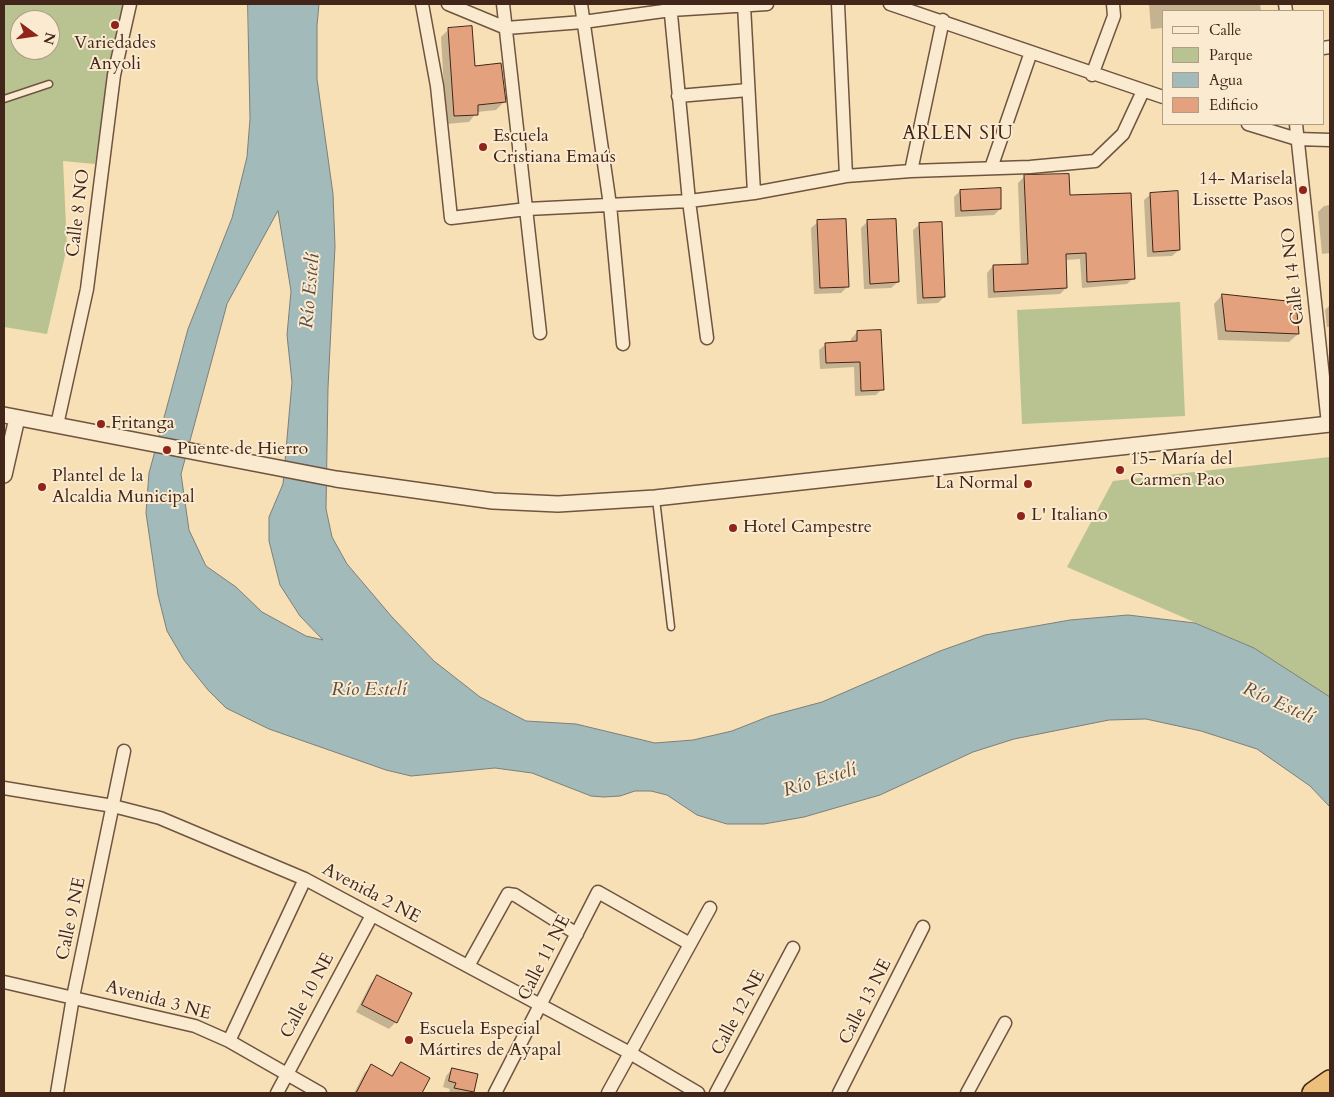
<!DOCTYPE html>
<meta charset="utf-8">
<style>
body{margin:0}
#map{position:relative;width:1334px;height:1097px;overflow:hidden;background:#f7dfb6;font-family:Cardo,serif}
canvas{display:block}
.frame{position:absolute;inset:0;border:5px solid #422619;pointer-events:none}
.legend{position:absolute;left:1162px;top:10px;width:162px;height:115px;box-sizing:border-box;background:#faead0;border:1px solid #b09c87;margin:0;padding:6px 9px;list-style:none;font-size:15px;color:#422619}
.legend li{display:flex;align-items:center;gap:10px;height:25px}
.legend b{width:25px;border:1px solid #b09c87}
.north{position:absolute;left:10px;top:10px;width:50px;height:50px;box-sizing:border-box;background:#faead0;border:1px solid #b09c87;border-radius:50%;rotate:104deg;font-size:14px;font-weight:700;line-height:20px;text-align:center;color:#422619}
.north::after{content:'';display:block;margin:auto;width:18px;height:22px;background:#8f2418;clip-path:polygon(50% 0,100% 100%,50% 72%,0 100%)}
</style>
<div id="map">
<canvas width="1334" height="1097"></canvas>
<div class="frame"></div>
<ul class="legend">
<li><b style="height:6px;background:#faead0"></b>Calle</li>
<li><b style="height:14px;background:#b8c391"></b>Parque</li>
<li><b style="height:14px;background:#a2bab9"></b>Agua</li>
<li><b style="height:14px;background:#e4a17e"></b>Edificio</li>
</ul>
<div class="north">N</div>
</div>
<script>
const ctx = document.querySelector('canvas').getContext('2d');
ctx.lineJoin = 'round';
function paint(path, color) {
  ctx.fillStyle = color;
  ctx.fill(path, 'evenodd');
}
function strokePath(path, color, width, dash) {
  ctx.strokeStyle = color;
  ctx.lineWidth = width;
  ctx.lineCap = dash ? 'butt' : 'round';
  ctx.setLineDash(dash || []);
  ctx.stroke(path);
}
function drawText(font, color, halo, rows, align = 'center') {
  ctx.font = font + ' Cardo,serif';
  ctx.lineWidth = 4;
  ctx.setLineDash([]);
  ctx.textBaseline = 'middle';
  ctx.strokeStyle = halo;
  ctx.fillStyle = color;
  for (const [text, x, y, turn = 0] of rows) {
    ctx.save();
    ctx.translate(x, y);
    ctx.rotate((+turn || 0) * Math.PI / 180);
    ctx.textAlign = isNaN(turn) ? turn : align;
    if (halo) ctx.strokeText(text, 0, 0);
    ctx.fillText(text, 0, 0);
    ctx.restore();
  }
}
paint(new Path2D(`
 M 4,4 L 123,4 L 106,87 L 95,164 L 63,161 L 67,247 L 47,334 L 4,327 ZM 20,20 L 50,20 L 50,50 L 20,50 Z
 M 1180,302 L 1185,416 L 1022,424 L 1017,310 Z
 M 1330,457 L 1330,697 L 1254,648 L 1067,567 L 1113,481 Z`), '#b8c391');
const water = new Path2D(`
 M 248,4 L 319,4 L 317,26 L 317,79 L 333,194 L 335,246 L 328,388 L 326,509 L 332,537 L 347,564 L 392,617 L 434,661 L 480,697 L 526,721 L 576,724 L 655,743 L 693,740 L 732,731 L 770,716 L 822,702 L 940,651 L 985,635 L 1070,620 L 1128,615 L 1195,623 L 1254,648 L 1330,697 L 1330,807 L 1310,786 L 1257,749 L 1201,731 L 1146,719 L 1109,720 L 1014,739 L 973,752 L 880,795 L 804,817 L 764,824 L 727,824 L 697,815 L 667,795 L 651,791 L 635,791 L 620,796 L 604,797 L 591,796 L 532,773 L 495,768 L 411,776 L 386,770 L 269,729 L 226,708 L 208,690 L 184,660 L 167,631 L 158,595 L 146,513 L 149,473 L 188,329 L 232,218 L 247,157 L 250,119 ZM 278,211 L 291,291 L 287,335 L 292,382 L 283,484 L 269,517 L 269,541 L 280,585 L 300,616 L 323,640 L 306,636 L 262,612 L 236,587 L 206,566 L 189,530 L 181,474 L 227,304 Z`);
paint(water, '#a2bab9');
strokePath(water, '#7c7f79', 1);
paint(new Path2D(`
 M 1149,4 L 1260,4 L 1261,11 L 1163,11 L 1163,28 L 1151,29 Z
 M 449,29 L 474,67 L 504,102 L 496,110 L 477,112 L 469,122 L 446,124 L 441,37 Z
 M 1024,177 L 1069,196 L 1133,278 L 1127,284 L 1082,288 L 1080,259 L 1065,260 L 1066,288 L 1060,294 L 988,298 L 987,273 L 993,266 L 1021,265 L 1018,183 Z
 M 960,191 L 1000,209 L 994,215 L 955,217 L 954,197 Z
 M 1151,194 L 1179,250 L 1172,256 L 1147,257 L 1144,200 Z
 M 1330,205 L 1330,253 L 1322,254 L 1318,212 L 1324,206 Z
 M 868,221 L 898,282 L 891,288 L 864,289 L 861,228 Z
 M 818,222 L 848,286 L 841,293 L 814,294 L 811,228 Z
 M 920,224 L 944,297 L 938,303 L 917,304 L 913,230 Z
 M 1222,295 L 1298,334 L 1289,342 L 1218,340 L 1214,304 Z
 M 1330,305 L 1330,327 L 1327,327 L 1325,310 Z
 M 857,332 L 882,389 L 876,395 L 855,396 L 854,367 L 820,369 L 819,350 L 826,344 L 851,343 L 851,339 Z
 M 377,977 L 410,993 L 396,1022 L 389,1029 L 356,1012 L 371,983 Z
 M 401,1063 L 428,1079 L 420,1093 L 354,1093 L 365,1072 L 372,1066 L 390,1077 Z
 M 452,1069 L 476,1075 L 471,1093 L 449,1093 L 450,1089 L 443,1087 L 446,1076 Z`), '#0003');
const building = new Path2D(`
 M 472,26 L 475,66 L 501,63 L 506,102 L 478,105 L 478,115 L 454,116 L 448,28 Z
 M 1069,174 L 1070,195 L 1131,193 L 1135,279 L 1087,282 L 1086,253 L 1066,254 L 1067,288 L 994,292 L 993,265 L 1028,264 L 1024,175 Z
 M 1001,188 L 1001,209 L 961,211 L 960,190 Z
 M 1178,191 L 1180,250 L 1153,252 L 1150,193 Z
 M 846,219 L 849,287 L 820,288 L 817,220 Z
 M 896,219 L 899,282 L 870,284 L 867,220 Z
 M 942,222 L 945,297 L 923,298 L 919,223 Z
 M 1222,294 L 1296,302 L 1299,334 L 1226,331 Z
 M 881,330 L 884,390 L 861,391 L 860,362 L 826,363 L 825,343 L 857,341 L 857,331 Z
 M 377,975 L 412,993 L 397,1023 L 362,1005 Z
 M 401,1062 L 430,1078 L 422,1093 L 356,1093 L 371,1064 L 392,1076 Z
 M 452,1068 L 478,1074 L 474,1092 L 454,1088 L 456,1083 L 449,1081 Z`);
paint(building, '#e4a17e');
strokePath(building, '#422619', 1);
const service = new Path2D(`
 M 4,99 L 49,84
 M 656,499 L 671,627`);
const minor = new Path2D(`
 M 422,4 L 437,86 L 451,218 L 527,209 L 689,201 L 754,193 L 846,176 L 911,171 L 1030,167 L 1095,161 L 1123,134 L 1143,91
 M 448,4 L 506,28 L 583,22 L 671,10 L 767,4
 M 503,4 L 540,333
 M 581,4 L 610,205 L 623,344
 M 670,4 L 689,201 L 707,338
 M 838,4 L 846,176
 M 890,4 L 1163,97
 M 1285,4 L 1286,11
 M 744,5 L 754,193
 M 1323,48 L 1330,47
 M 1092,75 L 1114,16 L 1113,4
 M 678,96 L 748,90
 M 1248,124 L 1297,139 L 1330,140
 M 1296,124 L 1328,424
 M 991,168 L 1031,52
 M 911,171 L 943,20
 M 57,425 L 87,289 L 114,75 L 130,4
 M 4,788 L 113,806 L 160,818 L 305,879 L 630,1053 L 698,1093
 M 468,966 L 508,894 L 515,895 L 577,934
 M 4,982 L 195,1026 L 229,1041 L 320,1093
 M 229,1041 L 305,879
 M 57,1093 L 73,997 L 124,751
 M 277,1093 L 372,915
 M 495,1093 L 598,892 L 690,944
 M 608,1093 L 710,908
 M 716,1093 L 793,948
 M 839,1093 L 923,927
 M 967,1093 L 1005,1023`);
const tertiary = new Path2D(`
 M 4,415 L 336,479 L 493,501 L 558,504 L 655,498 L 1330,424
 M 4,475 L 17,418`);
const trunk = new Path2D(`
 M 1313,1093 L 1330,1081`);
strokePath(service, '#6f5440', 9);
strokePath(minor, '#6f5440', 15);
strokePath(tertiary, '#6f5440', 18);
strokePath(trunk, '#422619', 24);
strokePath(service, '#faead0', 6);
strokePath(minor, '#faead0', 12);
strokePath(tertiary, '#faead0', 15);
strokePath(trunk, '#ecc07b', 21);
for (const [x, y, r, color] of [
 [115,25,5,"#8f2418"],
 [483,147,5,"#8f2418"],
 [1303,190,5,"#8f2418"],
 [101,424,5,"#8f2418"],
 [167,450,5,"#8f2418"],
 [1120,470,5,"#8f2418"],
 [1028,484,5,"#8f2418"],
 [42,487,5,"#8f2418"],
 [1021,516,5,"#8f2418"],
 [733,528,5,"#8f2418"],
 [409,1040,5,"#8f2418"]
]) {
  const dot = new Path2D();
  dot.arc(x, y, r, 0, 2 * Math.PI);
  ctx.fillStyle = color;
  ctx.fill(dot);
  strokePath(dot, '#faead0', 2);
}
drawText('18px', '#422619', '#faead0', [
 ["Variedades",115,44,"center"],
 ["Anyoli",115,65,"center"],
 ["Escuela",493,137],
 ["Cristiana Emaús",493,158],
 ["14- Marisela",1293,180,"right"],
 ["Lissette Pasos",1293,201,"right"],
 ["Fritanga",111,424],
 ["Puente de Hierro",177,450],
 ["15- María del",1130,460],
 ["Carmen Pao",1130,481],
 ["Plantel de la",52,477],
 ["Alcaldia Municipal",52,498],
 ["La Normal",1018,484,"right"],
 ["L' Italiano",1031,516],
 ["Hotel Campestre",743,528],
 ["Escuela Especial",419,1030],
 ["Mártires de Ayapal",419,1051]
], 'left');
drawText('18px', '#422619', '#faead0', [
 ["Calle 8 NO",79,213,-83],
 ["Calle 14 NO",1294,276,-96],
 ["Avenida 2 NE",371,894,28],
 ["Calle 9 NE",72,919,-78],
 ["Calle 11 NE",545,958,-63],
 ["Calle 10 NE",308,996,-62],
 ["Avenida 3 NE",158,1001,15],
 ["Calle 13 NE",866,1002,-63],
 ["Calle 12 NE",739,1013,-62]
]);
ctx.letterSpacing = '1px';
drawText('19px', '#422619', '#faead0', [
 ["ARLEN SIU",958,135]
]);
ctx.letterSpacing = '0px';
drawText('italic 19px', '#5a4b41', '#faead0', [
 ["Río Estelí",311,291,-85],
 ["Río Estelí",369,691],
 ["Río Estelí",1278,704,24],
 ["Río Estelí",820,781,-17]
]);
</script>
